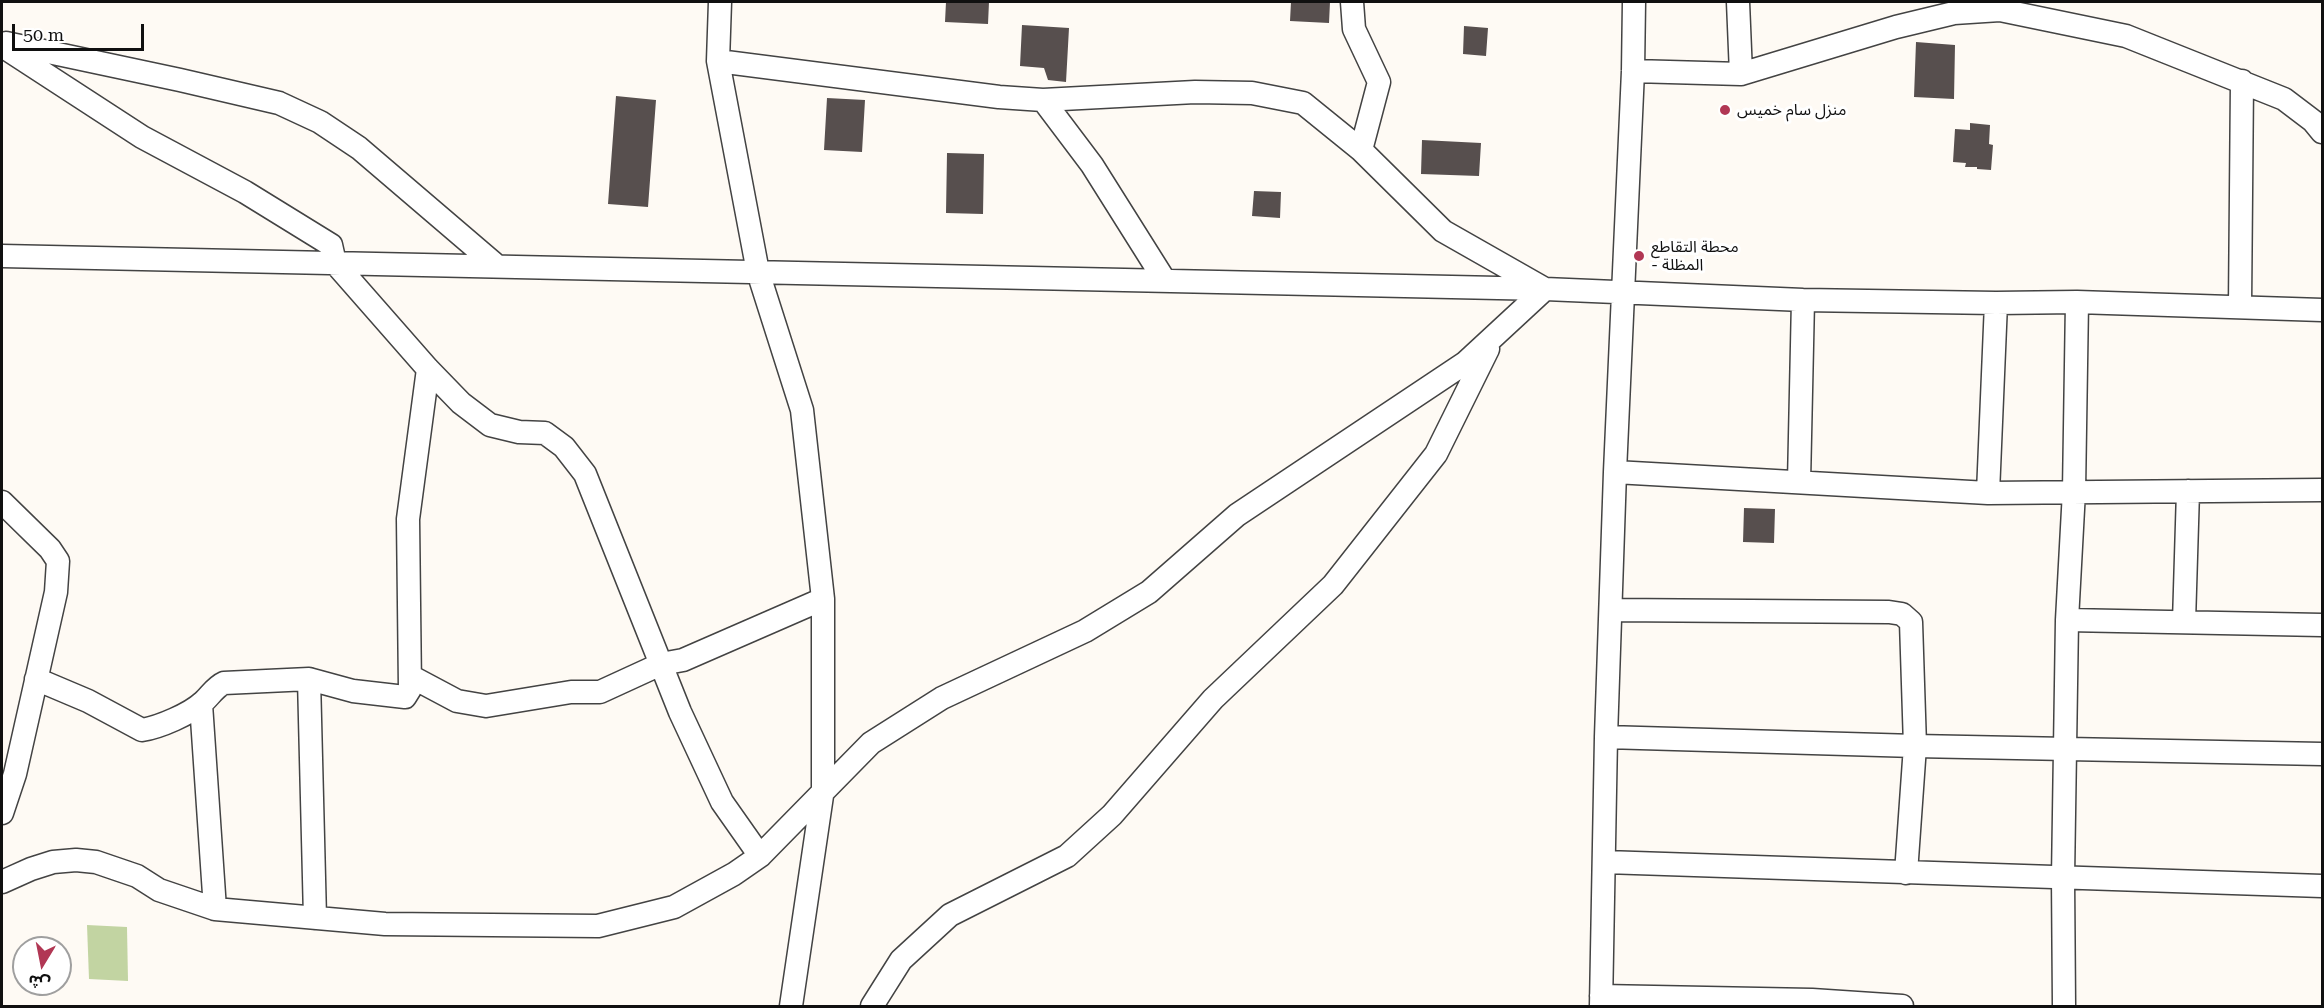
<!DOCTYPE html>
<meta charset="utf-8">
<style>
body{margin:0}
#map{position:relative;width:2324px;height:1008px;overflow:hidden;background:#fefaf4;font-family:"Roboto Serif","Noto Sans Arabic",serif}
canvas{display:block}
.frame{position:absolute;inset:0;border:3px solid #101010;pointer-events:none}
.north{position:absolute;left:12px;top:936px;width:60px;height:60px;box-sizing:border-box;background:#fff;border:2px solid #9f9f9f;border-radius:50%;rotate:190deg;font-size:16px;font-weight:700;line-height:24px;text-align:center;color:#101010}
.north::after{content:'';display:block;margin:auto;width:21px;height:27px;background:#b13754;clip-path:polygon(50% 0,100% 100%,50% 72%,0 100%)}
.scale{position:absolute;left:12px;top:24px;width:132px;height:27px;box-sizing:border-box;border:3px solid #101010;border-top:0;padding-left:8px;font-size:18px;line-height:21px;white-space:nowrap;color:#101010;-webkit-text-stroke:4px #fff;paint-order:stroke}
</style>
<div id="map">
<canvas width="2324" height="1008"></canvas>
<div class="frame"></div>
<div class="north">ش</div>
<div class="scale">50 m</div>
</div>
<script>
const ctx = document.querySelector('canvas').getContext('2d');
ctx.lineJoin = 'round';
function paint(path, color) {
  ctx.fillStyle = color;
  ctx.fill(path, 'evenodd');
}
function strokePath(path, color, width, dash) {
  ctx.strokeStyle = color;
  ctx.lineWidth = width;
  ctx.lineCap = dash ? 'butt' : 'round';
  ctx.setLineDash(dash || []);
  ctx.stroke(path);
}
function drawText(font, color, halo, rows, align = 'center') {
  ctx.font = font + ' "Roboto Serif","Noto Sans Arabic",serif';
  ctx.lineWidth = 6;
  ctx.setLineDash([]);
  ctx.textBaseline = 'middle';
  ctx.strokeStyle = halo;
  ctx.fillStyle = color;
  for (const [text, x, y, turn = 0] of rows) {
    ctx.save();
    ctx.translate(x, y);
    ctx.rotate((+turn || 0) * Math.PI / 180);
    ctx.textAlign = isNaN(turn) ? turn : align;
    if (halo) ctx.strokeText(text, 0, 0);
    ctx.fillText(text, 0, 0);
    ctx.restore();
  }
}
paint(new Path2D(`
 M 87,925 L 127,927 L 128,981 L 89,979 Z`), '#c2d4a2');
paint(new Path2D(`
 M 946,2 L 989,2 L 988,24 L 945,22 Z
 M 1291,2 L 1330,2 L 1329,23 L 1290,21 Z
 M 1022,25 L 1069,28 L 1066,82 L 1048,80 L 1044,68 L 1020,66 Z
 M 1464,26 L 1488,28 L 1486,56 L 1463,54 Z
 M 1916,42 L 1955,45 L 1954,99 L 1914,97 Z
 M 616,96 L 656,100 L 648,207 L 608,204 Z
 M 827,98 L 865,100 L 862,152 L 824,150 Z
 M 1970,123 L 1990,125 L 1989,144 L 1993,145 L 1991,170 L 1977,169 L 1977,167 L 1965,167 L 1966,163 L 1953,162 L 1955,129 L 1970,130 Z
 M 1422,140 L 1481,143 L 1479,176 L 1421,174 Z
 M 947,153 L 984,154 L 983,214 L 946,213 Z
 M 1254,191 L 1281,192 L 1280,218 L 1252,216 Z
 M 1744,508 L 1775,509 L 1774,543 L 1743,542 Z`), '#574f4e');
const minor = new Path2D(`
 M 720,2 L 718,61 L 758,272 L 802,410 L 823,599 L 823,789 L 791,1006
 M 1738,2 L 1741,74
 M 6,43 L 180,80 L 279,103 L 320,122 L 359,148 L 497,266
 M 2,46 L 142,137 L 245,192 L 331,245 L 335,263 L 428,369 L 461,403 L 490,425 L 519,432 L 545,433 L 564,447 L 585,474 L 680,712 L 722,802 L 760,856
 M 718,61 L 999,97 L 1043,100 L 1092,165 L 1165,281
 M 1633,71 L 1741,74 L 1896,27 L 1954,13 L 2000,10 L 2126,36 L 2284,99 L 2313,121 L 2322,132
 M 1043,100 L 1195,92 L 1252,93 L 1303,103 L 1361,150
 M 2,256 L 1545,289 L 1803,300 L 1996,303 L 2077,302 L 2322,310
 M 2240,306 L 2242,81
 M 1615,472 L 1988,493 L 2322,490
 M 1799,482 L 1803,300
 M 1988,493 L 1996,303
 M 2,502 L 50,549 L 58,561 L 56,592 L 15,774 L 2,813
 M 1611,610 L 1889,612 L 1902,614 L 1911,622 L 1915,746 L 1906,873
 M 2067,620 L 2322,625
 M 2184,622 L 2188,491
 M 410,676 L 457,701 L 486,706 L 571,692 L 600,692 L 661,664 L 683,660 L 823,599
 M 36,679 L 88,701 L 142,730 C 160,727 190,714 203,702 C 210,696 215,687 224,683 L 309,679 L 353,691 L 405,697 L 410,689 L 408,519 L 428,369
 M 309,679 L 315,918
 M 201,704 L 215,909
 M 1606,737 L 1915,746 L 2322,754
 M 1605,862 L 2322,886
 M 2,882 L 31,869 L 53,862 L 76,860 L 96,862 L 137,876 L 159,890 L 215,909 L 385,924 L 598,926 L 674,907 L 734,874 L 760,856 L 871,743 L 942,698 L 1085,631 L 1149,592 L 1237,515 L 1465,363 L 1545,289 L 1443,231 L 1361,150 L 1379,82 L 1354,29 L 1352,2
 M 1601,996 L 1812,1000 L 1902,1006
 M 872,1006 L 901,960 L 950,915 L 1067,856 L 1112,815 L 1213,699 L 1333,585 L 1436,454 L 1488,349
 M 1601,1006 L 1606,737 L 1615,472 L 1633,71 L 1634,2
 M 2064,1006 L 2063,878 L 2067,620 L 2074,491 L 2077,302`);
strokePath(minor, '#434343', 25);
strokePath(minor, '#fff', 22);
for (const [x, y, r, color] of [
 [1725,110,6,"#b13754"],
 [1639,256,6,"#b13754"]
]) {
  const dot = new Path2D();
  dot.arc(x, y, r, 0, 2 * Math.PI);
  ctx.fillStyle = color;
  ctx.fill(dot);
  strokePath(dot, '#fff', 2);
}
drawText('16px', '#101010', '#fff', [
 ["منزل سام خميس",1737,110],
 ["محطة التقاطع",1651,247],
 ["- المظلة",1651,265]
], 'left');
</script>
